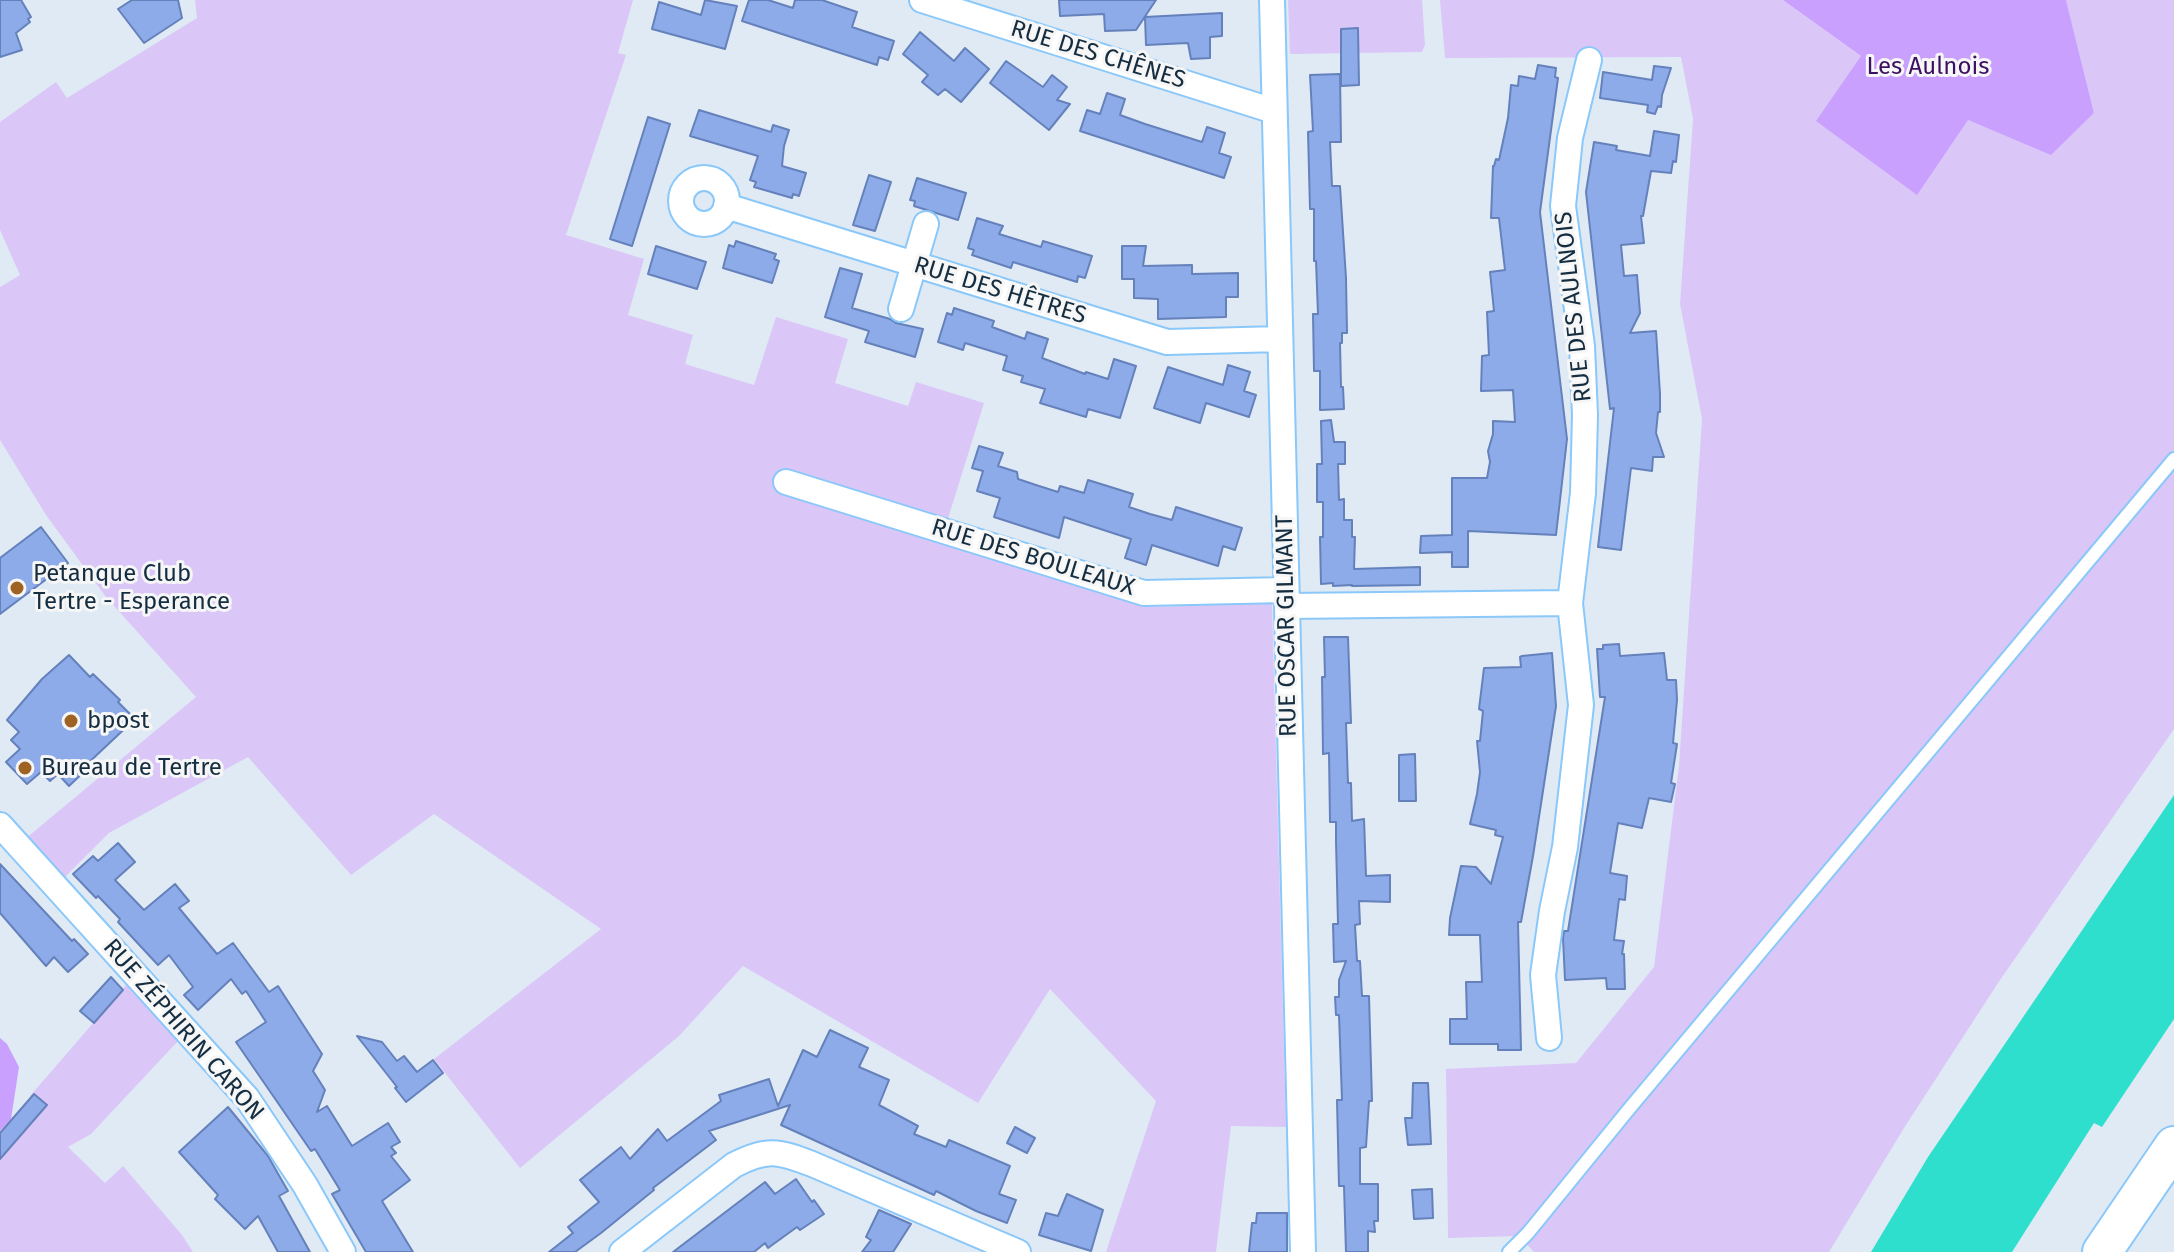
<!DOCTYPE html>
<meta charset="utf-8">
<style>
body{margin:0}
canvas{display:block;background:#dfeaf5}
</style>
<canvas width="2174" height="1252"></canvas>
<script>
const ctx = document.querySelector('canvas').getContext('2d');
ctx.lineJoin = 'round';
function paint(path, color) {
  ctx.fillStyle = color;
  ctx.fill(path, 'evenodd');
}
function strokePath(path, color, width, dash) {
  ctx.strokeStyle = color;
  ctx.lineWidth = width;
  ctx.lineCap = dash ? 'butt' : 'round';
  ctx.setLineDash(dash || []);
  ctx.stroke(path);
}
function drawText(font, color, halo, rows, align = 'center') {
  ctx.font = font + ' "Fira Sans",sans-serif';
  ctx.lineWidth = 6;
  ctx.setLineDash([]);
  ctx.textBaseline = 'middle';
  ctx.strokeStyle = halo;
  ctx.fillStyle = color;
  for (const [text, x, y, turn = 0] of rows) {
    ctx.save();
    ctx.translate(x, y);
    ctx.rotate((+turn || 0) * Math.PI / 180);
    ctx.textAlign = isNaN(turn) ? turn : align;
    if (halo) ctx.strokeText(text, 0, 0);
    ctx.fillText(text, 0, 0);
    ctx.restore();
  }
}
paint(new Path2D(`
 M 195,0 L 633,0 L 618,53 L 626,55 L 566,235 L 644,259 L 628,315 L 693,335 L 685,364 L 754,385 L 776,317 L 848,339 L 835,383 L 908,406 L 916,382 L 984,403 L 941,541 L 1152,607 L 1272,603 L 1286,1127 L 1231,1126 L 1216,1252 L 1106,1252 L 1156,1101 L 1050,989 L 978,1103 L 743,966 L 679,1036 L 520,1168 L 434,1059 L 601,929 L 434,814 L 351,875 L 248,757 L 109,833 L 62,880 L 25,839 L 196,697 L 106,597 L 46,515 L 0,440 L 0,287 L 20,275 L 0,230 L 0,122 L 56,82 L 67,98 L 197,18 Z
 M 1288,0 L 1422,0 L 1425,45 L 1422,52 L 1290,54 Z
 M 1440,0 L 1783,0 L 1861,56 L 1968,120 L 2051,154 L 2094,113 L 2066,0 L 2174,0 L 2174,729 L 1998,983 L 1904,1128 L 1829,1252 L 1534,1252 L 1519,1236 L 1448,1238 L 1446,1069 L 1576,1063 L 1654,967 L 1679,766 L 1702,419 L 1680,304 L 1693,119 L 1681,57 L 1445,58 Z
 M 126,985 L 178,1041 L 91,1134 L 68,1147 L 105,1183 L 123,1166 L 182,1235 L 193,1252 L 0,1252 L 0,1158 L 43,1107 L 30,1096 Z`), '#dbc7f7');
paint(new Path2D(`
 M 1783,0 L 2066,0 L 2094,113 L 2051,155 L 1968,120 L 1917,195 L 1816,121 L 1861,56 Z
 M 0,1038 L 7,1044 L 19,1067 L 11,1119 L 0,1131 Z`), '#caa0fe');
paint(new Path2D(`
 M 2174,795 L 2174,1019 L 2102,1127 L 2094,1123 L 2012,1252 L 1871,1252 L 1928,1157 Z`), '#2edfcd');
const building = new Path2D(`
 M 0,0 L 21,0 L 31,17 L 28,19 L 30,22 L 16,33 L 22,50 L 0,57 Z
 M 132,0 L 178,0 L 182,18 L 144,43 L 118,9 Z
 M 705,0 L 737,6 L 725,49 L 652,29 L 659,2 L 701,15 Z
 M 749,0 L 768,0 L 793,8 L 795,0 L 822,0 L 857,12 L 852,27 L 894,41 L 888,60 L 879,57 L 877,65 L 742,21 Z
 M 1059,0 L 1156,0 L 1136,30 L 1105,31 L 1104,14 L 1060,16 Z
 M 1222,13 L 1222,36 L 1210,37 L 1210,58 L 1191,59 L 1188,43 L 1146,45 L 1145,17 Z
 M 1358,28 L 1359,85 L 1341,86 L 1341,29 Z
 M 920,32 L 954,61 L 965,48 L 989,69 L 961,102 L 945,89 L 938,95 L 922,82 L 928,75 L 903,54 Z
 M 1006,61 L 1043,87 L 1052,75 L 1067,87 L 1057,100 L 1070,104 L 1049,130 L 990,83 Z
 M 1538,65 L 1556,68 L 1555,77 L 1558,78 L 1540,212 L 1567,439 L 1556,535 L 1468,531 L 1468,567 L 1452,567 L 1452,552 L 1420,553 L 1421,536 L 1452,535 L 1452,478 L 1487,478 L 1490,462 L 1488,451 L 1493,434 L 1493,421 L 1515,422 L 1513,390 L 1481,391 L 1482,356 L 1489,355 L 1487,312 L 1494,311 L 1490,272 L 1505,270 L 1499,218 L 1491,218 L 1493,166 L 1494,166 L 1496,159 L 1499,160 L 1508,118 L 1511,85 L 1518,86 L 1519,76 L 1535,79 Z
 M 1654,66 L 1671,68 L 1662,95 L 1661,107 L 1658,106 L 1655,114 L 1647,112 L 1648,105 L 1600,98 L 1603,72 L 1652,80 Z
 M 1340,74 L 1341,142 L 1330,142 L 1332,186 L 1340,186 L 1346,278 L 1347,333 L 1342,333 L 1342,343 L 1340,343 L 1341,387 L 1343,387 L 1344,409 L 1320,410 L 1320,371 L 1314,371 L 1313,314 L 1318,314 L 1316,261 L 1314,261 L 1314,209 L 1310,209 L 1308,132 L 1313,131 L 1310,75 Z
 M 1107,93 L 1125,99 L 1120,115 L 1145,124 L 1202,142 L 1207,127 L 1225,133 L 1219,153 L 1231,157 L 1224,178 L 1080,131 L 1087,110 L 1100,114 Z
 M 699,110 L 771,132 L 773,125 L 789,130 L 784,146 L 782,166 L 806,173 L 799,196 L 793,194 L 792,198 L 754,187 L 756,182 L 750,180 L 758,156 L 690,136 Z
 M 648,117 L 670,124 L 632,246 L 610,239 Z
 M 1654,131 L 1679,135 L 1676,162 L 1673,161 L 1671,173 L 1651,171 L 1643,216 L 1641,216 L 1644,243 L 1621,245 L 1624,276 L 1637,275 L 1640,313 L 1630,333 L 1656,331 L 1660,394 L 1660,412 L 1658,412 L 1656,433 L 1664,457 L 1653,457 L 1652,471 L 1631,468 L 1621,550 L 1598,547 L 1614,408 L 1610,409 L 1586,192 L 1594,142 L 1617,146 L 1616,150 L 1650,156 Z
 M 869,175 L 891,182 L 875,231 L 853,225 Z
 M 917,178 L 966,193 L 958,220 L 914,206 L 915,201 L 910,200 Z
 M 977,218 L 1003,226 L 999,234 L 1041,247 L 1043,241 L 1092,256 L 1085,278 L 1078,276 L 1077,282 L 1013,262 L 1011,268 L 972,255 L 974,250 L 968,248 Z
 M 736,241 L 776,254 L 774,259 L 779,261 L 772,283 L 723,268 L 729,245 L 734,247 Z
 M 656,246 L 706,262 L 697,289 L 648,274 Z
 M 1122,246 L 1146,246 L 1143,266 L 1192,265 L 1192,274 L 1238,273 L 1238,297 L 1226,297 L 1226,317 L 1158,319 L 1158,299 L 1134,298 L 1134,279 L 1122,279 Z
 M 840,268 L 862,274 L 852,308 L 890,319 L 896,323 L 923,329 L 915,357 L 865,342 L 869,331 L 825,317 Z
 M 954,308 L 994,321 L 992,327 L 1025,339 L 1027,332 L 1048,339 L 1042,358 L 1085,374 L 1086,372 L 1108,379 L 1114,359 L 1136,366 L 1120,418 L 1088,409 L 1086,417 L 1040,403 L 1045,389 L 1021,382 L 1023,376 L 1003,370 L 1007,356 L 965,343 L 963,350 L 938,342 L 947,313 L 952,315 Z
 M 1228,365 L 1250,372 L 1244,391 L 1256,395 L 1249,417 L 1206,403 L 1200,423 L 1154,408 L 1168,367 L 1223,385 Z
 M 1331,420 L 1334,442 L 1345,442 L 1345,464 L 1338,464 L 1339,500 L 1344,499 L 1344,520 L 1352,520 L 1352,537 L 1355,537 L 1354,569 L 1420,567 L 1420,585 L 1352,586 L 1352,585 L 1333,586 L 1333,583 L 1321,584 L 1320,537 L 1323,537 L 1323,502 L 1317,502 L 1317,464 L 1322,464 L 1321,421 Z
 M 979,446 L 1003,453 L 998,466 L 1017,472 L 1018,479 L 1039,486 L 1058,492 L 1060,486 L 1084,493 L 1088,480 L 1133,494 L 1129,507 L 1150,514 L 1172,520 L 1176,507 L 1242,528 L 1235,550 L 1223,546 L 1218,566 L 1152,545 L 1146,565 L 1125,558 L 1131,539 L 1064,517 L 1059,538 L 994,517 L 1000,498 L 977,491 L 983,471 L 972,468 Z
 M 41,527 L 68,563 L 0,614 L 0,558 Z
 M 1324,637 L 1348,637 L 1351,723 L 1346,723 L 1348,783 L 1351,783 L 1352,821 L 1364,819 L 1366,876 L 1390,875 L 1390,902 L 1359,901 L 1360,924 L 1355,925 L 1357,961 L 1360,961 L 1362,996 L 1369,996 L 1372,1101 L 1369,1101 L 1366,1147 L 1360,1148 L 1360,1184 L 1378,1184 L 1378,1221 L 1374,1221 L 1375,1232 L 1368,1231 L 1368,1252 L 1346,1252 L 1344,1186 L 1339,1186 L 1337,1100 L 1342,1100 L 1339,1015 L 1336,1015 L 1335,997 L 1339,997 L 1339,980 L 1346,961 L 1334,962 L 1333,924 L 1338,924 L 1336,841 L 1336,822 L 1330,822 L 1329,753 L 1323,754 L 1322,677 L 1325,677 Z
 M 1619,644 L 1620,656 L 1664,653 L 1667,680 L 1676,680 L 1677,700 L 1673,743 L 1677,744 L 1671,783 L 1675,784 L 1671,802 L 1649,798 L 1642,828 L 1618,823 L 1610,873 L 1627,876 L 1625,900 L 1619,899 L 1614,940 L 1624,941 L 1622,954 L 1624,954 L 1625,989 L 1607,989 L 1606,978 L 1565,980 L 1563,938 L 1564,931 L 1568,931 L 1605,697 L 1600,697 L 1597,649 L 1603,649 L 1603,645 Z
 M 1552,653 L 1556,706 L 1533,856 L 1521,922 L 1518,922 L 1521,1050 L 1498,1050 L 1498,1044 L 1450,1044 L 1450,1019 L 1467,1019 L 1466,982 L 1482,982 L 1480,935 L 1449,935 L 1450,918 L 1461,866 L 1476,867 L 1491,884 L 1503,837 L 1495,835 L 1496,830 L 1470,824 L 1477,794 L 1480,772 L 1477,741 L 1480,741 L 1483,711 L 1479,709 L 1484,668 L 1521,667 L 1520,657 L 1522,656 Z
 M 69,655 L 90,677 L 93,674 L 120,700 L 118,702 L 135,719 L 84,767 L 87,769 L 69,786 L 58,774 L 50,781 L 41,772 L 27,784 L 6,762 L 20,749 L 11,740 L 19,732 L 7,720 L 42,679 Z
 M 1415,754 L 1416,801 L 1399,801 L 1399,755 Z
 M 118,843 L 135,862 L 115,880 L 144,910 L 175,884 L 189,901 L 179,908 L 217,954 L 233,943 L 269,992 L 278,986 L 322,1054 L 313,1071 L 325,1090 L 317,1112 L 327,1106 L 352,1146 L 388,1123 L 400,1142 L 391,1147 L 396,1153 L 391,1156 L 410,1180 L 382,1201 L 413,1252 L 366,1252 L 332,1194 L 340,1190 L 315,1149 L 311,1151 L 236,1042 L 266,1022 L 246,991 L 242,994 L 231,979 L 198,1010 L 184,995 L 193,987 L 169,955 L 158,965 L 118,922 L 120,919 L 98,896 L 96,898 L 73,874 L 93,856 L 98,861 Z
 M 0,864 L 72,941 L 74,939 L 88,954 L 68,972 L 54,957 L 46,966 L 0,913 Z
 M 111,977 L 123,990 L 94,1023 L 80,1011 Z
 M 830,1030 L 868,1048 L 859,1067 L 889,1080 L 879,1105 L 918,1126 L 914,1134 L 946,1147 L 949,1140 L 1010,1166 L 999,1194 L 1016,1200 L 1007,1223 L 976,1211 L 936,1191 L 934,1195 L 781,1125 L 790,1105 L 709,1131 L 716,1140 L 653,1188 L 654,1190 L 601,1233 L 575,1252 L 549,1252 L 573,1233 L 568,1227 L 599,1202 L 580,1180 L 621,1147 L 630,1159 L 658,1129 L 667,1141 L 721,1101 L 719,1095 L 769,1079 L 778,1106 L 803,1050 L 817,1057 Z
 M 357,1036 L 382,1042 L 397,1061 L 404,1056 L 417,1072 L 433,1060 L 443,1073 L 406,1102 L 395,1088 L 397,1087 Z
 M 1413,1083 L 1428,1083 L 1431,1144 L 1408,1145 L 1405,1118 L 1412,1118 Z
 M 34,1094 L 47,1105 L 0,1159 L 0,1133 Z
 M 228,1107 L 268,1156 L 281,1179 L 288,1191 L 279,1196 L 310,1252 L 278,1252 L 258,1216 L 245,1229 L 215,1199 L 218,1195 L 179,1152 Z
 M 1015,1127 L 1035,1138 L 1027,1153 L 1007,1143 Z
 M 796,1179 L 812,1202 L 814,1200 L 824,1214 L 800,1230 L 797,1227 L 768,1248 L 765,1243 L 754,1252 L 673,1252 L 765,1182 L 775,1194 Z
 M 1432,1189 L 1433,1218 L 1414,1219 L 1412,1190 Z
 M 1067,1194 L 1103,1210 L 1091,1251 L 1039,1235 L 1046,1213 L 1058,1216 Z
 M 879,1210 L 911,1224 L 893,1252 L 862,1252 L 871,1240 L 866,1237 Z
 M 1257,1213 L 1287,1213 L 1287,1252 L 1249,1252 L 1252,1223 L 1256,1223 Z`);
paint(building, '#8dabe8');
strokePath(building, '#6581bb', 2);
const service = new Path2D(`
 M 1509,1252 L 1528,1233 L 1629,1109 L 2174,459`);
const minor = new Path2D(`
 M 922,0 L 1274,111
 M 1272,0 L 1303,1252
 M681 201a23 23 0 1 1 46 0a23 23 0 1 1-46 0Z
 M 726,206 L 1167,342 L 1280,339
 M 901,309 L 926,224
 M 786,482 L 1144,593 L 1286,590
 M 1287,606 L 1570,603 L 1583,493 L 1585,415 L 1582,346 L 1563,206 L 1570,138 L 1589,60
 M 0,825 L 247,1098 L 305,1185 L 343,1252
 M 1549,1038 L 1543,975 L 1552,911 L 1565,847 L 1581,705 L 1570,603
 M 622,1252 L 734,1165 C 767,1148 778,1151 812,1164 L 1018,1252`);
const primary = new Path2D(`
 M 2102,1252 L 2174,1146`);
strokePath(service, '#8bc8fa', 16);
strokePath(minor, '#8bc8fa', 28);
strokePath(primary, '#8bc8fa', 42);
strokePath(service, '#fff', 12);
strokePath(minor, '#fff', 24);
strokePath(primary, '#fff', 38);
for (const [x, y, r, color] of [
 [17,588,8,"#9e6323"],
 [71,721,8,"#9e6323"],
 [25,768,8,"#9e6323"]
]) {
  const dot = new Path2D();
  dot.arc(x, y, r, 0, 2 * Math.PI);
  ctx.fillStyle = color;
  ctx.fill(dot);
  strokePath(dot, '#f6f6f6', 3);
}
drawText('24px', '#142d41', '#f6f6f6', [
 ["RUE DES CHÊNES",1098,55,17],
 ["RUE DES HÊTRES",1000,291,17],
 ["RUE DES AULNOIS",1574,307,-96],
 ["RUE DES BOULEAUX",1033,558,17],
 ["RUE OSCAR GILMANT",1287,626,-91],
 ["RUE ZÉPHIRIN CARON",183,1030,49]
]);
drawText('24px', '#3d1063', '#f6f6f6', [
 ["Les Aulnois",1928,67]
]);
drawText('24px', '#142d41', '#f6f6f6', [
 ["Petanque Club",33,574],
 ["Tertre - Esperance",33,602],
 ["bpost",87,721],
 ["Bureau de Tertre",41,768]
], 'left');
</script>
